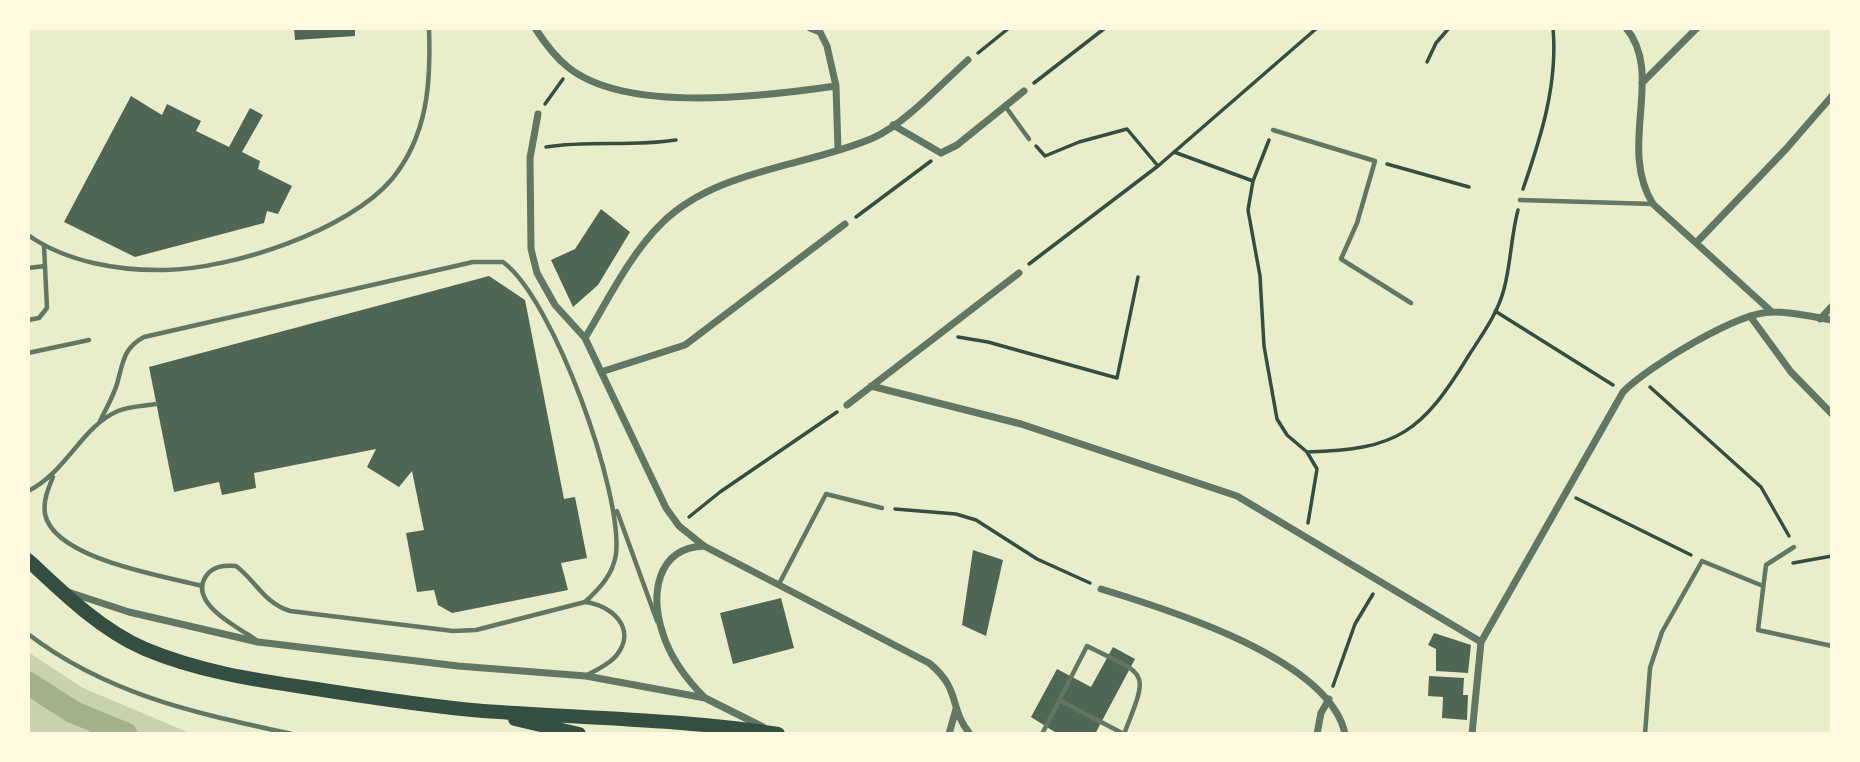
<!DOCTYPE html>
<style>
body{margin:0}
#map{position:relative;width:1860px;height:762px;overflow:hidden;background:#e9edc9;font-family:Inter,sans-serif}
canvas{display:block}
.frame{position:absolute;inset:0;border:30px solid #fefae0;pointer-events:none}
</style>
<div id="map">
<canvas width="1860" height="762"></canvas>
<div class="frame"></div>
</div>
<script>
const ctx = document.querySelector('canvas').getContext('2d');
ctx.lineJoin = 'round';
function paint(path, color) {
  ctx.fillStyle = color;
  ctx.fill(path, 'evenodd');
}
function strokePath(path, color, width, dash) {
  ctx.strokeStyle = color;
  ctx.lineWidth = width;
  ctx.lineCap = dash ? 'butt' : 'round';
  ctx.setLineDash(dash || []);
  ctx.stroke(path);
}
paint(new Path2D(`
 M 28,652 L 83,688 L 192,734 L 28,734 Z`), '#cad2ad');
strokePath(new Path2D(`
 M 28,683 L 73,712 L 126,734`), '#a3b18a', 23);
paint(new Path2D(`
 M 294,28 L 355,28 L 355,36 L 295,40 Z
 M 131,96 L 162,115 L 167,104 L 201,121 L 196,131 L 229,147 L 250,108 L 263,115 L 242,152 L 260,161 L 258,169 L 292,186 L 278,214 L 267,211 L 264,223 L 135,257 L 64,222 Z
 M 601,209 L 630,232 L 598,285 L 573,307 L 551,260 L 575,249 Z
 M 489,276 L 525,300 L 564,499 L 575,497 L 587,558 L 561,563 L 568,590 L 452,613 L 438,605 L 434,590 L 417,592 L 406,533 L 424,530 L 412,471 L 399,487 L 367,467 L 376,449 L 254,473 L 256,488 L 222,495 L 219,482 L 174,492 L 149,367 Z
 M 973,550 L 1003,560 L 986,636 L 962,625 Z
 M 781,598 L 794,648 L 733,664 L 720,613 Z
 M 1434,633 L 1471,645 L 1468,673 L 1436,671 L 1436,649 L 1428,645 Z
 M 1113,647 L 1135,659 L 1095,734 L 1058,734 L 1031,717 L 1057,669 L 1091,687 Z
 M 1429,676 L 1464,678 L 1463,695 L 1468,695 L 1467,720 L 1442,718 L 1443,697 L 1428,696 Z`), '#4f6655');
strokePath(new Path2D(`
 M 978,53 L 1009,28
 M 1427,62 L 1436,43 L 1449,28
 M 1034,83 L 1105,28
 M 545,104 L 563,79
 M 1269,140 L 1253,181 L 1248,210 L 1260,276 L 1264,346 L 1277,419 L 1287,435 L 1307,452 L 1317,469 L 1308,523
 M 1036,146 L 1045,156 L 1079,142 L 1127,129 L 1158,166
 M 546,147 C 590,140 631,147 676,140
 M 1174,152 L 1253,181
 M 1387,164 L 1469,187
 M 1523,189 C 1541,137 1558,84 1553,28
 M 856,217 L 931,161
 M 1029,264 L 1158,166 L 1317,28
 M 1495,311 L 1613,385
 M 958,337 L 988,342 L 1117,378 L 1138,277
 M 1650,387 L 1761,487 L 1789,536
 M 1307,452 C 1398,450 1422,432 1469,355 C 1482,335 1498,313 1504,289 C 1511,263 1511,236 1518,210
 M 1576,498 L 1691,555
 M 895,509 L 956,514 L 976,520 L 1037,559 L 1090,583
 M 689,517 L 720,492 L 837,412
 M 1793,563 L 1832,556
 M 1333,686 L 1355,624 L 1373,594`), '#344e41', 3.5);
strokePath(new Path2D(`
 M 1005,106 L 1029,139
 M 1273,130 L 1375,161 L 1357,223 L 1341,259 L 1411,303
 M 1520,200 L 1653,204
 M 28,235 C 66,262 119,271 165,270 C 232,269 348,231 392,179 C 428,135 431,82 429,28
 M 28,268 L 45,266
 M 28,320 L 39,318 L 47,308 L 44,246
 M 28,353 L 89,340
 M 100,421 C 106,409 113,397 117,384 C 123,363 123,348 144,337 L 473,262 L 503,262 C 553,298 623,493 616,554 C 613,575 599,589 585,602
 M 53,477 C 48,489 43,501 45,514 C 54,559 164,576 202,586
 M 28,491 C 66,473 82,426 118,411 C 130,406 144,406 156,404
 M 617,511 L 657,621
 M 1794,547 L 1766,565 L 1758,630 L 1832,646
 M 779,584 L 826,494 L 882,508
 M 28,634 C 108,695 196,713 292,734
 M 255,639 C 237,627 188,603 206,576 C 213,566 224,565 236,566 C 256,581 264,603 290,611 L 453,631 L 476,630 L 585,602 C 612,605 638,629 616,656 C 608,665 597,670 587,675
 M 1059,700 L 1124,734
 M 1042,734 L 1087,646 C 1148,677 1150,668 1124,734
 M 1645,734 L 1650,668 L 1662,632 L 1702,561 L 1763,586`), '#617663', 4.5);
strokePath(new Path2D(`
 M 535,28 C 544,42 556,58 569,68 C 628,114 766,96 836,86
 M 810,28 L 820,32 L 827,46 L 836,86 L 838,150
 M 1626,28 C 1665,74 1617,147 1653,204 L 1772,312
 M 1642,83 L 1697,28
 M 538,114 L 530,158 L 531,249 L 537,273 L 555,305 L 585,338 L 666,508 L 679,526 L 704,546 L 929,663 C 962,690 948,707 970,734
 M 893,125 L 941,153 L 957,145 L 1024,91
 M 1697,242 L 1786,149 L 1832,96
 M 1750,316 L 1791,372 L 1832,414
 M 1820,319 L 1832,306
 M 585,338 C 608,300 630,254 662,223 C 717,169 806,167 873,138 C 905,124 942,83 968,60
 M 601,372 L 685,345 L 845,224
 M 871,386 L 1021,424 L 1237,496 L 1481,642
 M 847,405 L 1019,273
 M 704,546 C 656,548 650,595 663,634 C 671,659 686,679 705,698
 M 1101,589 C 1167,609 1330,659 1345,734
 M 68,592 L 129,612 L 258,642 L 458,666 L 586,676 L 705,698 L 763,727
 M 949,734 L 956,709
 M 1317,734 L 1321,713 L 1329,699
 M 1472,734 L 1481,642 L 1623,392 C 1647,367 1739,311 1773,312 C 1793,312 1813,317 1832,320`), '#617663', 7);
strokePath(new Path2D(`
 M 28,560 C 63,593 101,630 145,649 C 197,671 254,680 310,688 C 367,697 425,706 483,711 C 581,718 680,719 778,734
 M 515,719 L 579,734`), '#344e41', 14);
</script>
